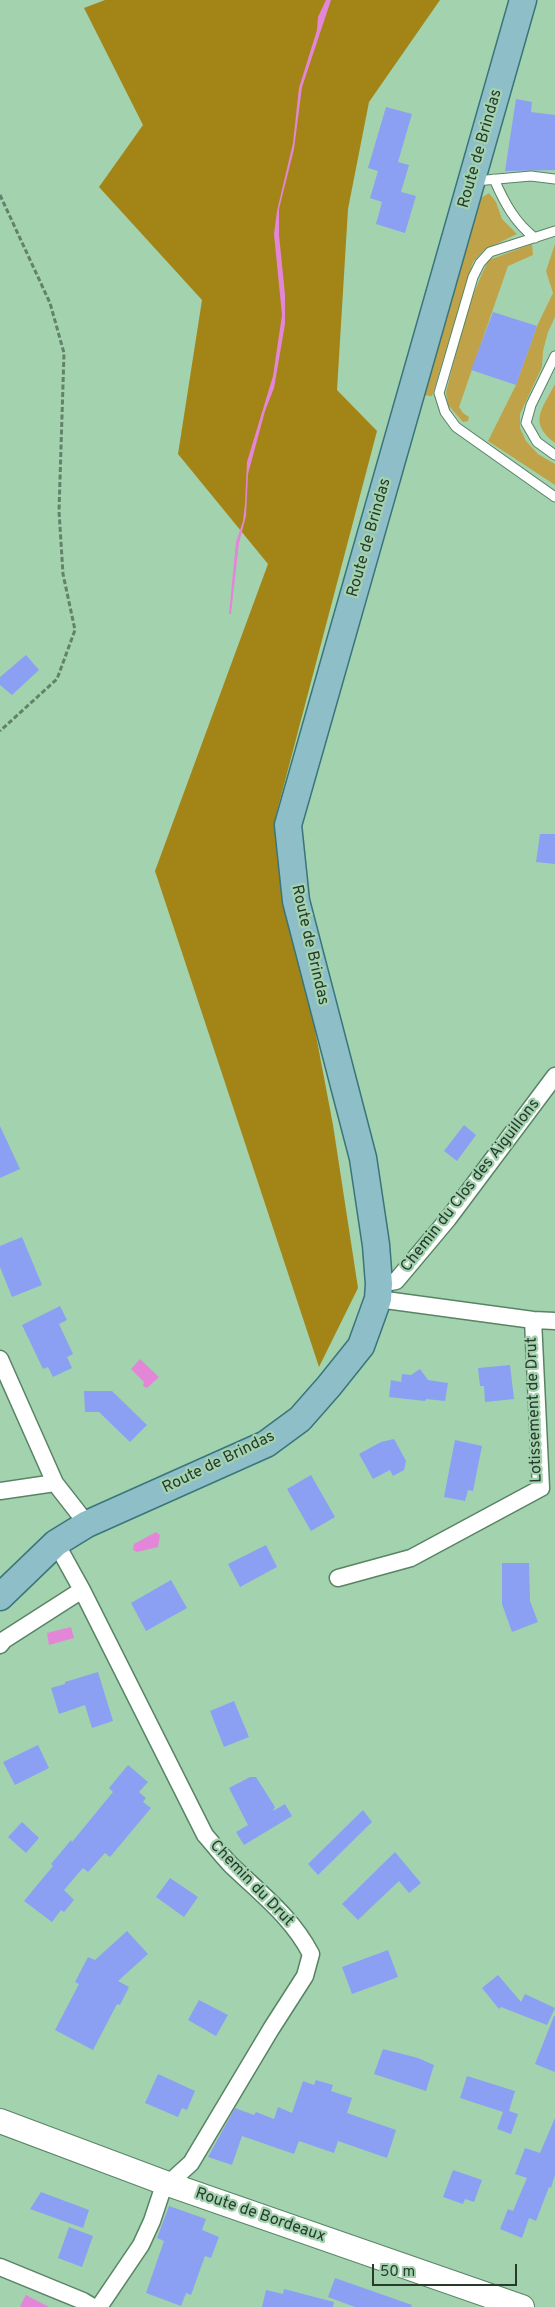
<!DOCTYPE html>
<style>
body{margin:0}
#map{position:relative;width:555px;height:2307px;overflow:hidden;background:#a3d2af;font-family:Overpass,sans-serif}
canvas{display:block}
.scale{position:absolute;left:372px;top:2264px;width:145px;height:22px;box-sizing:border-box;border:2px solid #273a2b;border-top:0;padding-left:6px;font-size:15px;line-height:18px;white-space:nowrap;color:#273a2b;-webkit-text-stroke:4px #a3d2af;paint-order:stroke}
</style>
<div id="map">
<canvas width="555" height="2307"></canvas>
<div class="scale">50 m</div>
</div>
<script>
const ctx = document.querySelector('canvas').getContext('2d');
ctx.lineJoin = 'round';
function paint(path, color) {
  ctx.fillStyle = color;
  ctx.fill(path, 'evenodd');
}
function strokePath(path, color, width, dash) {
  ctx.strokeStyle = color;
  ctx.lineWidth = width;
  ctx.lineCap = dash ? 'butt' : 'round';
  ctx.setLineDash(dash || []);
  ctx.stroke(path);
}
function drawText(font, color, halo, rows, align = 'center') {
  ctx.font = font + ' Overpass,sans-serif';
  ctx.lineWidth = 4.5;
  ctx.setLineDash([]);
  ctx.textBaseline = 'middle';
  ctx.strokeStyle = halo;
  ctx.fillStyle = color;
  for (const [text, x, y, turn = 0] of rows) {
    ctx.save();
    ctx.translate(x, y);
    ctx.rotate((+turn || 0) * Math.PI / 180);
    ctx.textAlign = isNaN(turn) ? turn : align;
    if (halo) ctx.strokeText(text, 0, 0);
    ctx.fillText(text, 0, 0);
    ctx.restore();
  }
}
paint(new Path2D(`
 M 489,193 L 496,202 L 502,219 L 517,234 L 484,250 L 473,262 L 432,396 L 421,395 L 476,201 Z
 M 532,244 L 533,255 L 508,266 L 459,407 L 463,413 L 469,417 L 468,421 L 463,422 L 448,405 L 446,392 C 458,348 467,300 489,260 Z
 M 555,244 L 555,317 L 548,332 L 543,351 L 542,367 L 520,414 L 520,428 L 526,441 L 538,454 L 555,464 L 555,485 L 488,441 L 516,385 L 537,326 L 553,293 L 546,271 Z
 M 555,384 L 555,443 C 527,422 543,408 555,384 Z`), '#c0a348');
paint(new Path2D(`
 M 105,0 L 440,0 L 369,102 L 348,209 L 337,390 L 377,431 L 275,819 L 333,1125 L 358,1288 L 319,1367 L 155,871 L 268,564 L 178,454 L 202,300 L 99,187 L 143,125 L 84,8 Z`), '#a38517');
paint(new Path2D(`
 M 326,0 L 331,0 L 302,87 L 294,149 L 279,209 L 279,235 L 285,295 L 285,324 L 274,388 L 265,411 L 248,474 L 246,516 L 239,543 L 231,614 L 229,614 L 236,542 L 243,521 L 245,504 L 247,462 L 273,376 L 282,315 L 274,234 L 277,211 L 293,143 L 299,88 L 317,30 L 318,17 Z
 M 140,1359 L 159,1377 L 147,1388 L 143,1386 L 144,1382 L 131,1369 Z
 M 156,1532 L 160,1535 L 158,1547 L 137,1552 L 133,1550 L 134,1544 Z
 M 71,1627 L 74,1638 L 49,1645 L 47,1633 Z
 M 26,2295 L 49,2307 L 22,2307 L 20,2306 Z`), '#e486d7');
paint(new Path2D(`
 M 516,99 L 532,102 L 531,112 L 555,115 L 555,170 L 505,171 Z
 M 386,107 L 412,114 L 398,162 L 409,165 L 401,192 L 416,196 L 405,233 L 376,224 L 382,202 L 370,198 L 378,171 L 368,168 Z
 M 493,312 L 537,326 L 516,385 L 471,370 Z
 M 26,655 L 39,670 L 12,695 L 0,685 L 0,677 Z
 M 540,834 L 555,834 L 555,864 L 536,862 Z
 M 464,1125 L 476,1135 L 457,1161 L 444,1151 Z
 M 0,1126 L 20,1169 L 0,1178 Z
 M 22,1237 L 42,1285 L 12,1297 L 0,1267 L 0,1246 Z
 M 60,1306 L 67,1320 L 59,1324 L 73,1354 L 67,1357 L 72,1368 L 53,1377 L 48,1367 L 43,1369 L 22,1325 Z
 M 510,1365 L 514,1399 L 485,1402 L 484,1386 L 480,1386 L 478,1368 Z
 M 420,1369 L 428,1380 L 448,1383 L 445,1401 L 426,1399 L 425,1401 L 389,1397 L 391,1380 L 401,1382 L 402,1374 L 411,1375 Z
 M 84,1391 L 112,1391 L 147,1425 L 130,1442 L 99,1412 L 85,1412 Z
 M 394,1439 L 406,1461 L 404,1470 L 393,1476 L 390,1470 L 373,1479 L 359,1454 L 381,1442 Z
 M 455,1440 L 482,1446 L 473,1491 L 468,1490 L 465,1501 L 444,1497 Z
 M 311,1475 L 335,1517 L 311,1531 L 287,1489 Z
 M 266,1545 L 277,1567 L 240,1587 L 228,1564 Z
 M 502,1563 L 529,1563 L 530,1601 L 538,1622 L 512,1632 L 502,1604 Z
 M 171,1580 L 187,1608 L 146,1631 L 131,1603 Z
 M 98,1672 L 113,1721 L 92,1728 L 85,1705 L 59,1714 L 51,1688 L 65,1684 L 65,1682 Z
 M 234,1701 L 249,1737 L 224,1747 L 210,1711 Z
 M 38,1745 L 49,1768 L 15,1785 L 3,1762 Z
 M 128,1765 L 148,1782 L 139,1792 L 146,1798 L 143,1802 L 151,1808 L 110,1857 L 105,1853 L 88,1872 L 83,1868 L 64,1890 L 74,1900 L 64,1912 L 61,1910 L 52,1922 L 24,1901 L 53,1866 L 51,1864 L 71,1840 L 72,1842 L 113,1792 L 109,1788 Z
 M 250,1777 L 256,1777 L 275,1807 L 273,1811 L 285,1804 L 292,1816 L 244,1845 L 236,1832 L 248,1825 L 229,1788 Z
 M 363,1810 L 372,1822 L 318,1875 L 308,1864 Z
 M 22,1822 L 39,1838 L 26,1853 L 8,1837 Z
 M 395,1852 L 421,1883 L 409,1893 L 399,1881 L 358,1920 L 342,1904 Z
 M 170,1878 L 198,1897 L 184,1917 L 156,1897 Z
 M 127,1931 L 148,1954 L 118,1981 L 129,1987 L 120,2005 L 117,2004 L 93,2050 L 55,2030 L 79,1984 L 75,1982 L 88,1957 L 95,1960 Z
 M 388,1950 L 398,1977 L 352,1994 L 342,1967 Z
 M 498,1975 L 521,2002 L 525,1994 L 555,2008 L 547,2025 L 501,2007 L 499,2009 L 482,1988 Z
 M 199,2000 L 228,2015 L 216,2036 L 188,2020 Z
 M 554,2016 L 555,2016 L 555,2072 L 535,2064 Z
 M 383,2049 L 418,2058 L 434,2065 L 426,2091 L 374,2074 Z
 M 158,2074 L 195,2091 L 187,2110 L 182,2108 L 178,2117 L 145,2103 Z
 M 467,2076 L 515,2091 L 509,2111 L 518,2114 L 511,2134 L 497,2129 L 503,2112 L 460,2098 Z
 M 316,2080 L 333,2085 L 331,2091 L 352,2098 L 347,2113 L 396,2130 L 387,2158 L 338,2141 L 334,2153 L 299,2141 L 294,2154 L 242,2136 L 232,2165 L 208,2157 L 235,2108 L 254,2115 L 256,2112 L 274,2119 L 278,2107 L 292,2113 L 303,2081 L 314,2085 Z
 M 555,2118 L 555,2175 L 551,2188 L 549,2187 L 536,2221 L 529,2218 L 522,2238 L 500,2229 L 508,2209 L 513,2211 L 527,2178 L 515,2174 L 525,2148 L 540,2153 Z
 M 453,2170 L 482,2180 L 474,2202 L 465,2199 L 463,2204 L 443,2197 Z
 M 41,2192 L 89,2210 L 83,2228 L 30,2209 Z
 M 169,2206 L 206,2219 L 202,2230 L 219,2237 L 211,2258 L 205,2256 L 191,2295 L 186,2293 L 181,2306 L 146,2293 L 164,2241 L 157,2238 Z
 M 69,2227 L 93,2236 L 82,2267 L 58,2258 Z
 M 335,2278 L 412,2305 L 411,2307 L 355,2307 L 328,2297 Z
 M 284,2289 L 334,2302 L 333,2307 L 262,2307 L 266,2290 L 283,2294 Z`), '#8ba0f3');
const lane = new Path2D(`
 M 494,179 C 504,202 515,223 535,238
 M 475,181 L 531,176 L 555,179
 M 555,231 L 490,252 L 480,263 L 473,277 L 439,393 L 445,412 L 456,427 L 555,497
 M 555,356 L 531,405 L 526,423 L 537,442 L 555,455`);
const street = new Path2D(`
 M 379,1284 L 396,1281 L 448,1219 L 555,1076
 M 378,1299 L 533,1320 L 555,1321
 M 0,1359 L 55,1483
 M 0,1491 L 55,1483 L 87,1524
 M 56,1543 L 82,1590 L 205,1835 C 214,1845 222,1856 231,1865 C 260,1893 292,1917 311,1954 L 305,1976 L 271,2029 L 191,2163 L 168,2184 L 162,2191 L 152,2221 L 141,2245 L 99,2307
 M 338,1578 L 411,1558 L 541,1488 L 533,1320
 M 0,1645 L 4,1640 L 82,1590
 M 0,2267 L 83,2301 L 93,2307`);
const secondary = new Path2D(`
 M 0,2121 L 168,2184 L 522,2307`);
const primary = new Path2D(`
 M 0,1597 L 56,1543 L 87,1524 L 266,1444 L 300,1419 L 329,1386 L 361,1346 L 378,1299 L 379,1284 L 376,1245 L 363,1158 L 296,901 L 288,825 L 523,0`);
strokePath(lane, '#588464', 11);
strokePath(street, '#588464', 19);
strokePath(secondary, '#588464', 26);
strokePath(primary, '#39757a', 29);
strokePath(new Path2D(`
 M 0,195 L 50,303 L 64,353 L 59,511 L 63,574 L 75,630 L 57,679 L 0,731`), '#62826a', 3, [5, 2.5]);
strokePath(lane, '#fff', 9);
strokePath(street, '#fff', 16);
strokePath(secondary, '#fff', 24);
strokePath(primary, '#8ebfc9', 26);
drawText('16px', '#273a2b', '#a3d2af', [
 ["Route de Brindas",481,149,-74],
 ["Route de Brindas",370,538,-74],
 ["Route de Brindas",309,945,77],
 ["Chemin du Clos des Aiguillons",471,1186,-52],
 ["Lotissement de Drut",535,1410,-92],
 ["Route de Brindas",219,1463,-26],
 ["Chemin du Drut",251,1884,46],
 ["Route de Bordeaux",260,2216,19]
]);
</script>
